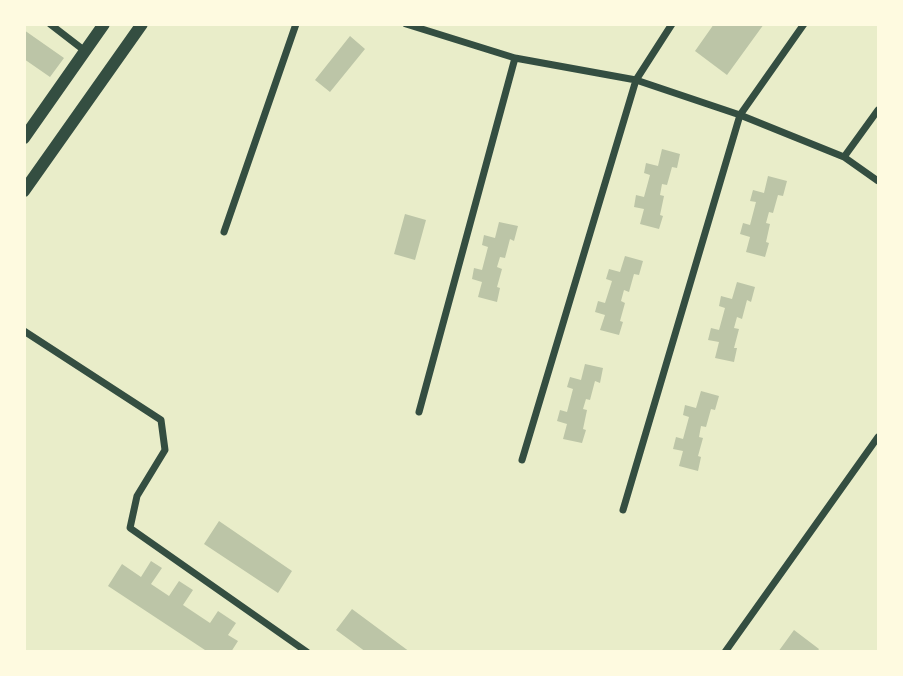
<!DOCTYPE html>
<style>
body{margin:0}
#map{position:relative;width:903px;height:676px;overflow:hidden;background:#e9edc9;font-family:"Times New Roman",serif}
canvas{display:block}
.frame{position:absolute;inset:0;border:26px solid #fefae0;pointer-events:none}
</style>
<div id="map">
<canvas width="903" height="676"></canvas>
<div class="frame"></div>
</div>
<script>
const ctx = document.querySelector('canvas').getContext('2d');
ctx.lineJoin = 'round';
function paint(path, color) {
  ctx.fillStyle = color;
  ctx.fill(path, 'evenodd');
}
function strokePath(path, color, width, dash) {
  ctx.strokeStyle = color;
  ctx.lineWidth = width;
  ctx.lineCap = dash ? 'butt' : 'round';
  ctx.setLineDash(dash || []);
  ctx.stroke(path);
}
paint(new Path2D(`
 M 714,24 L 764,24 L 727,75 L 695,51 Z
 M 24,30 L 64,58 L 50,77 L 24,59 Z
 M 350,36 L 365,49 L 330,92 L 315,80 Z
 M 662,149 L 680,154 L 677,168 L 672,167 L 667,185 L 662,184 L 660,195 L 664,196 L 660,215 L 663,216 L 659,229 L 640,224 L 644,209 L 634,207 L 636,195 L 644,197 L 650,175 L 644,173 L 646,163 L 658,166 Z
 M 768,176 L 787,181 L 783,196 L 778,195 L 773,213 L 769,212 L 766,223 L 770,224 L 766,242 L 769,243 L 765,257 L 746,252 L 750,237 L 740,234 L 743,223 L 750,225 L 756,202 L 750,201 L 753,190 L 764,193 Z
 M 405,214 L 426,220 L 415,260 L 394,254 Z
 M 499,222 L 518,226 L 514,241 L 510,239 L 505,258 L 500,257 L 497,267 L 502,269 L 497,287 L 500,288 L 497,302 L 478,297 L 482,282 L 472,279 L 474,268 L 482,270 L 488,247 L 482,245 L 484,235 L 495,238 Z
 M 625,256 L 643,261 L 639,275 L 634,274 L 629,292 L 624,290 L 621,301 L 625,303 L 620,321 L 623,322 L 619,335 L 600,330 L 605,315 L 595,312 L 598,301 L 605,303 L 612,281 L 606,279 L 609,269 L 620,272 Z
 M 737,282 L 755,287 L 751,302 L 747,300 L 742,319 L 737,317 L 734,328 L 739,329 L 734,348 L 737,348 L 734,362 L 715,358 L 719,342 L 708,340 L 711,328 L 719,330 L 725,308 L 719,306 L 721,296 L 732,299 Z
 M 585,364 L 603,368 L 600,383 L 595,381 L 590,400 L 586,399 L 583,409 L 587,410 L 583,429 L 586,430 L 582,443 L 563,439 L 567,424 L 557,421 L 560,410 L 567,412 L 573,389 L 567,387 L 570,377 L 581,380 Z
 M 701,391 L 719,396 L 715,410 L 711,409 L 706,427 L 701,426 L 699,437 L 703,438 L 698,456 L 701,457 L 698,471 L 679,466 L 683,451 L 673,449 L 676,437 L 683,439 L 689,417 L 683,415 L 685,405 L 696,408 Z
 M 219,521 L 292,571 L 278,593 L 204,544 Z
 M 151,561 L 162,568 L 151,584 L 169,596 L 179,581 L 193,590 L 183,605 L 210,623 L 218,611 L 236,623 L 228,635 L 238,641 L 231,652 L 208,652 L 108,586 L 122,564 L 141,577 Z
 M 352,609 L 410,652 L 366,652 L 336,630 Z
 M 794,630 L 819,649 L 817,652 L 778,652 Z`), '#bcc5a7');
strokePath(new Path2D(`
 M 50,24 L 85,51
 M 406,24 L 515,58 L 636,80 L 740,115 L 844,157 L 878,181
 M 844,157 L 878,110
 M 224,232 L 296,24
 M 24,331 L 161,420 L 165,450 L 137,496 L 130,528 L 307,652
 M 419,412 L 515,58
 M 522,460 L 636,80 L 672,24
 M 623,510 L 740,115 L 804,24
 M 725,652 L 878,437`), '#344e41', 7);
strokePath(new Path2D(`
 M 24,138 L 104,24
 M 24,191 L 142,24`), '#344e41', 12);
</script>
